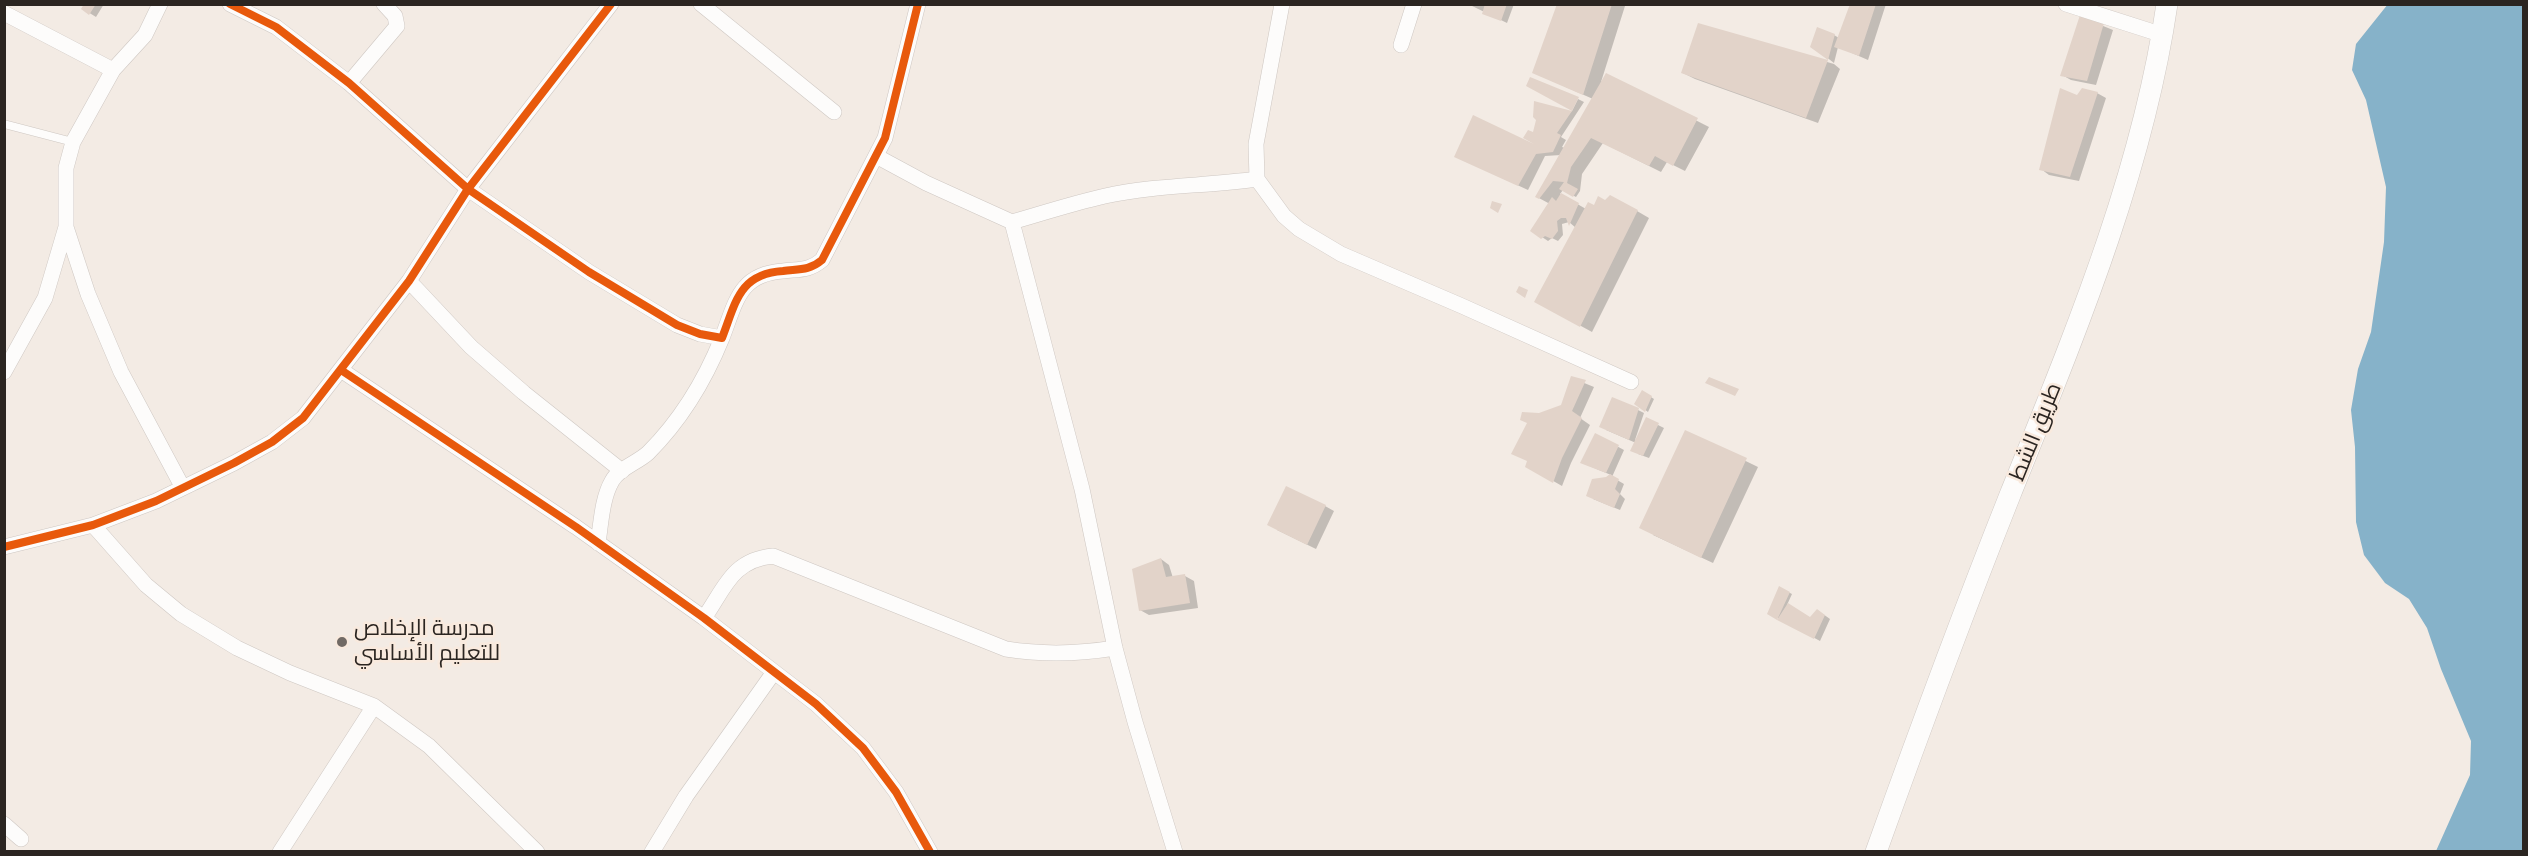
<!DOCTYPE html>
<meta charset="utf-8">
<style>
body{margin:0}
#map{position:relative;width:2528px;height:856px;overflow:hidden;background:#f3ebe4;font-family:"PT Sans Narrow",sans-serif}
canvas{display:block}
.frame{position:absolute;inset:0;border:6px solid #2b2521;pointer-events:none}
</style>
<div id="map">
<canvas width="2528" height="856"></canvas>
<div class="frame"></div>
</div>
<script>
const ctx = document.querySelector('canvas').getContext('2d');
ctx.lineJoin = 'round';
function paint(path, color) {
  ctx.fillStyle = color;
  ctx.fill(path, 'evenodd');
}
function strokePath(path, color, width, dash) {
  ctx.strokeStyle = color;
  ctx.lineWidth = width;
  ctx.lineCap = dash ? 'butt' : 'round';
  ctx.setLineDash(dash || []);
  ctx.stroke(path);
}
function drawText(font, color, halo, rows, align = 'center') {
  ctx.font = font + ' "PT Sans Narrow",Cairo,sans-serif';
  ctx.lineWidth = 5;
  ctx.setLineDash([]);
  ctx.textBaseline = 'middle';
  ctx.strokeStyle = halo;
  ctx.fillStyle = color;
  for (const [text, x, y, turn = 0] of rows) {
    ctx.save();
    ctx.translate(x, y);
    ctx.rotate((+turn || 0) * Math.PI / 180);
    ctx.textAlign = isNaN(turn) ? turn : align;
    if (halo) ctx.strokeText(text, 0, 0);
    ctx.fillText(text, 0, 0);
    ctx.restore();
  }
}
paint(new Path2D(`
 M 2388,4 L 2523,5 L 2523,851 L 2436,851 L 2470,775 L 2471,741 L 2441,669 L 2427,628 L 2409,599 L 2385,583 L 2364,555 L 2356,522 L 2355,447 L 2351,410 L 2358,369 L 2371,332 L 2384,242 L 2386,187 L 2366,100 L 2352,70 L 2356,44 Z`), '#86b2c9');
paint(new Path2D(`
 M 86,4 L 104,4 L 96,17 L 83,9 Z
 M 1468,4 L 1514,4 L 1507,23 Z
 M 1558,4 L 1622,4 L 1625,6 L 1601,82 L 1607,75 L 1709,127 L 1685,171 L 1667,162 L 1661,172 L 1603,143 L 1582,174 L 1580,191 L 1576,197 L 1563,190 L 1560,194 L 1586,209 L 1594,207 L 1637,211 L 1649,218 L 1592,332 L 1548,308 L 1576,228 L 1569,222 L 1562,224 L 1563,235 L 1558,241 L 1552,238 L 1548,241 L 1542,237 L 1550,204 L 1537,197 L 1561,155 L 1545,156 L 1528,190 L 1465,161 L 1542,150 L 1534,135 L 1572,111 L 1578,99 L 1584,102 L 1561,137 L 1566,140 L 1562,147 L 1565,148 L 1593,99 L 1534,73 Z
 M 1852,4 L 1886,4 L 1868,60 L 1838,47 L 1834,63 L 1812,46 L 1834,35 L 1839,38 Z
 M 2081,17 L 2113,30 L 2096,85 L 2071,80 L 2062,75 Z
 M 1699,25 L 1834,64 L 1840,69 L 1818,123 L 1695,79 L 1683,73 Z
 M 2097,93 L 2106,98 L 2079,181 L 2049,175 L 2041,169 L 2077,97 Z
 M 1572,378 L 1594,387 L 1580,418 L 1590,425 L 1571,463 L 1562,486 L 1527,466 L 1539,415 L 1563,406 Z
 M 1643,392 L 1654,399 L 1648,412 L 1636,403 Z
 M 1638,410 L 1644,413 L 1635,440 L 1658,425 L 1664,428 L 1649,458 L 1638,454 L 1636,443 L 1606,430 Z
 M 1686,432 L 1758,467 L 1713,563 L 1653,535 Z
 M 1596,435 L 1624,450 L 1612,477 L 1624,484 L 1620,494 L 1625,499 L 1620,510 L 1593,499 L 1611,475 L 1587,465 Z
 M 1325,506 L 1334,511 L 1316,549 L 1277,530 Z
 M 1161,559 L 1169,565 L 1173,578 L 1185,576 L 1194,581 L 1198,608 L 1149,615 L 1140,610 Z
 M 1780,588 L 1792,594 L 1787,605 L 1811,619 L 1823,614 L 1830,619 L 1820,641 L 1769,613 Z`), '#0003');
paint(new Path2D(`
 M 84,4 L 96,4 L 89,15 L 81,9 Z
 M 1485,4 L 1507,4 L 1501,21 L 1482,14 Z
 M 1557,4 L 1612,4 L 1583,95 L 1532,73 Z
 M 1850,4 L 1876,4 L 1859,56 L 1834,47 Z
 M 2080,15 L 2104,23 L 2087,81 L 2060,76 Z
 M 1698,23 L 1828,60 L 1806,118 L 1681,73 Z
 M 1817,27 L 1835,34 L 1828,60 L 1810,47 Z
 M 1606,73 L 1698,118 L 1673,166 L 1655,156 L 1649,166 L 1591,138 L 1571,167 L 1567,183 L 1578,189 L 1573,197 L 1559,189 L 1564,182 L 1553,181 L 1539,199 L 1535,197 Z
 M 1530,77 L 1579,97 L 1572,111 L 1557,133 L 1561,135 L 1553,152 L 1536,154 L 1518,186 L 1454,157 L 1473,115 L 1534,144 L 1523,138 L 1528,130 L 1533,132 L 1536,120 L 1533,117 L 1534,101 L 1572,111 L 1526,86 Z
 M 2060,88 L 2077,95 L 2082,88 L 2098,92 L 2070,177 L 2039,170 Z
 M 1561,193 L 1579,203 L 1569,226 L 1566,218 L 1561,218 L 1557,221 L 1558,231 L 1552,239 L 1545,236 L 1541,239 L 1530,231 L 1552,197 L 1556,201 Z
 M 1610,195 L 1638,210 L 1580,327 L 1534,302 L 1588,202 L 1594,205 L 1598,196 L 1605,200 Z
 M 1492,201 L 1502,204 L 1498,213 L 1490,208 Z
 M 1519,286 L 1528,290 L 1525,298 L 1516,292 Z
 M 1571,376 L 1586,380 L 1572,411 L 1582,418 L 1562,458 L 1553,483 L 1525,467 L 1527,461 L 1511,454 L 1527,423 L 1520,420 L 1522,412 L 1539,413 L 1561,405 Z
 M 1709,377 L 1739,389 L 1735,396 L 1705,383 Z
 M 1642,390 L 1652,396 L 1645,412 L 1634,404 Z
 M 1612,397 L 1639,408 L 1629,440 L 1599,427 Z
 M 1646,417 L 1659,423 L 1643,456 L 1630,451 Z
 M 1685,430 L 1747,458 L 1701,558 L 1639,528 Z
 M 1595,433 L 1619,445 L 1606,473 L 1580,463 Z
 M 1610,474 L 1619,479 L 1615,489 L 1620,494 L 1614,508 L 1586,496 L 1592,479 L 1606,477 Z
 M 1286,486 L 1326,505 L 1307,545 L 1267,525 Z
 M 1161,558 L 1166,577 L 1185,574 L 1190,603 L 1139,611 L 1132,569 Z
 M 1779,586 L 1790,592 L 1777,620 L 1767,614 Z
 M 1788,603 L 1810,617 L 1817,609 L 1825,615 L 1814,639 L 1777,620 Z`), '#e2d3c9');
const service = new Path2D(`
 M 4,124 L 73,142`);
const minor = new Path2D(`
 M 160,4 L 145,35 L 113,70 L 73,142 L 66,168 L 66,227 L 88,294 L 121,372 L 183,488
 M 230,4 L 276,27 L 349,83 L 468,189 L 589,272 L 677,325 L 700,334 L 722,338 C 736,302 739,274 783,271 C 799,269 809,271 822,260 L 885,138 L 918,4
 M 701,4 L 834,112
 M 1282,4 L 1256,144 L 1257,179 L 1284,216 L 1299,229 L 1341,254 L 1462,306 L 1631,382
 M 2066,4 L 2163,35
 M 4,13 L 113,70
 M 1401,45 L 1414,4
 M 349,83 L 397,26 L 395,16 L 384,4
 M 876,156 L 926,183 L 1012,222 C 1043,213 1074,203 1105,196 C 1155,185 1207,186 1257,179
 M 1012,222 L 1082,489 L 1115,648 L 1135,722 L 1175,852
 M 409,281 L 471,347 L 524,393 L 622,471
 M 341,370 L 576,527 L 704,618 L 816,704 L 863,748 L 896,792 L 930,852
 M 4,372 L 45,298 L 66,227
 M 93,525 L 146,585 L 181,614 L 237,648 L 290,673 L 374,706 L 429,746 L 537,852
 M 598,543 C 601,524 602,498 612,481 C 619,468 637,463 648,453 C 680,421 705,380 722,338
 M 4,547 L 93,525 L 156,501 L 234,463 L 272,442 L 303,418 L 409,281 L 468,189 L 611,4
 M 704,618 C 725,588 732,560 773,556 L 1006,649 C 1044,655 1078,654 1115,648
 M 4,824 L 21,839
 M 280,852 L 374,706
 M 652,852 L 686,796 L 774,672`);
const secondary = new Path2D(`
 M 1876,852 C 1919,732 1963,613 2010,495 C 2074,336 2142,175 2167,4`);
strokePath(service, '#cec7c2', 9);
strokePath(minor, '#cec7c2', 16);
strokePath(secondary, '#cec7c2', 22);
strokePath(service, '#fdfcfb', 8);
strokePath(minor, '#fdfcfb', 15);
strokePath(secondary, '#fdfcfb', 21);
strokePath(new Path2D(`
 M 230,4 L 276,27 L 349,83 L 468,189 L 589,272 L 677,325 L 700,334 L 722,338 C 736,302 739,274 783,271 C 799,269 809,271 822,260 L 885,138 L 918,4
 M 341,370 L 576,527 L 704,618 L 816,704 L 863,748 L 896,792 L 930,852
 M 4,547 L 93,525 L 156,501 L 234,463 L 272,442 L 303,418 L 409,281 L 468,189 L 611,4`), '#e8590c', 8);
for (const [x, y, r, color] of [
 [342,642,6,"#716a65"]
]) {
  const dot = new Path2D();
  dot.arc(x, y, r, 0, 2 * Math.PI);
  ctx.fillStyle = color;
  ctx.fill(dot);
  strokePath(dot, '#f9eade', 2);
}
drawText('22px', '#2b2521', '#f9eade', [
 ["طريق الشط",2036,432,-68]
]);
drawText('22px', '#2b2521', '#f9eade', [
 ["مدرسة الإخلاص",354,629],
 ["للتعليم الأساسي",354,654]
], 'left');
</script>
